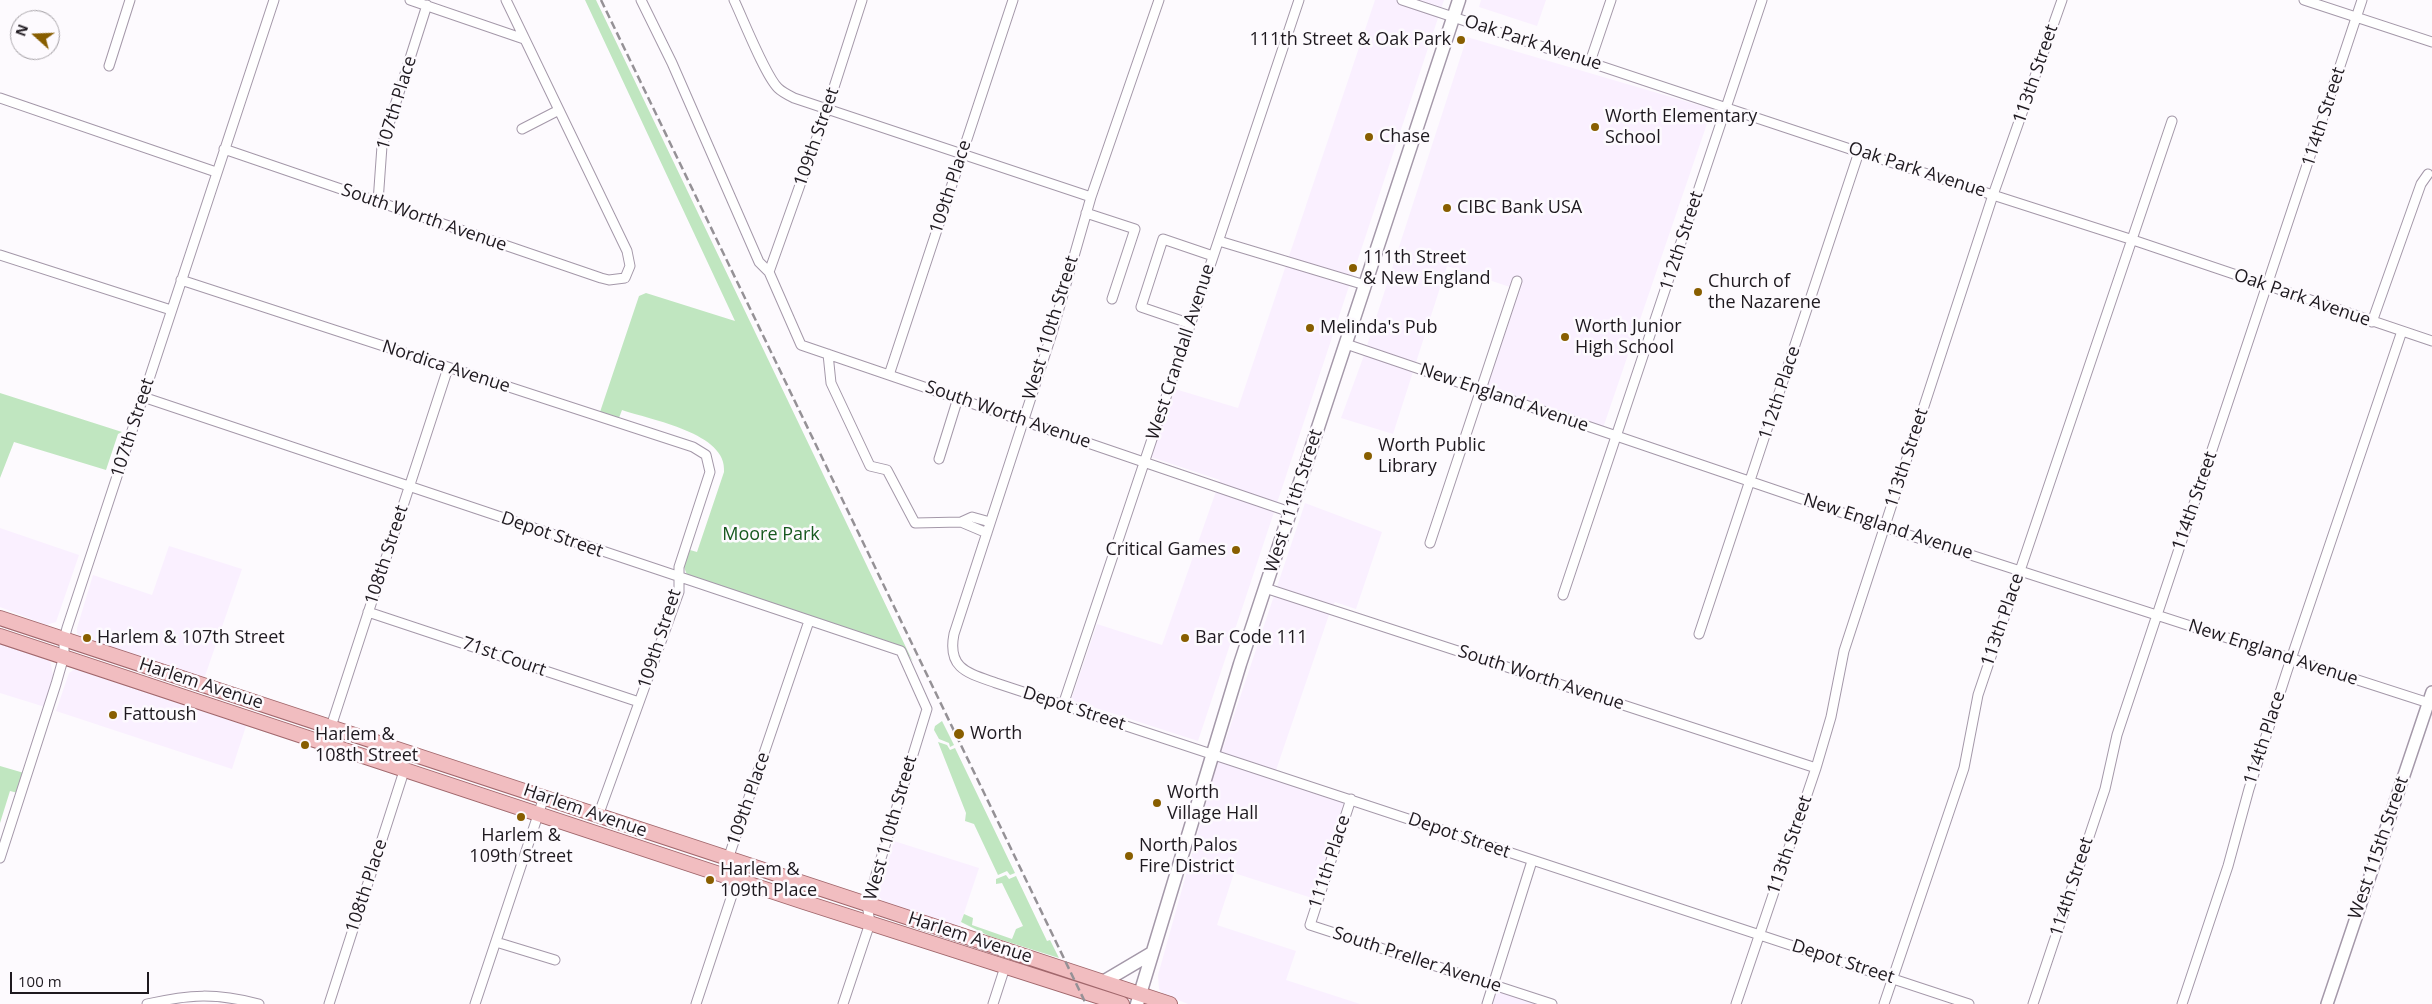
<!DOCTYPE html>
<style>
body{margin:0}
#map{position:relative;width:2432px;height:1004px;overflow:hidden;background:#fdfafe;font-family:"Open Sans",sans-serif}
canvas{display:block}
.north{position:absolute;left:10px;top:10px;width:50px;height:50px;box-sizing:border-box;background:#fdfafe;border:1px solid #a4a0a5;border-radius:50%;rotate:290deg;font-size:14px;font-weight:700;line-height:20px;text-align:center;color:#1e191f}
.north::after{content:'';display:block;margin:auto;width:18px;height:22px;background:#885e00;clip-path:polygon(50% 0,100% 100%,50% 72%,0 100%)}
.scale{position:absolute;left:10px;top:972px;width:139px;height:22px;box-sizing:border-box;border:2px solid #1e191f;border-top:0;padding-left:6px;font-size:15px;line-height:18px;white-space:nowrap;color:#1e191f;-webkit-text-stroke:4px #fdfafe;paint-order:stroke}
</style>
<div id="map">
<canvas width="2432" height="1004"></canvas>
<div class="north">N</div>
<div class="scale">100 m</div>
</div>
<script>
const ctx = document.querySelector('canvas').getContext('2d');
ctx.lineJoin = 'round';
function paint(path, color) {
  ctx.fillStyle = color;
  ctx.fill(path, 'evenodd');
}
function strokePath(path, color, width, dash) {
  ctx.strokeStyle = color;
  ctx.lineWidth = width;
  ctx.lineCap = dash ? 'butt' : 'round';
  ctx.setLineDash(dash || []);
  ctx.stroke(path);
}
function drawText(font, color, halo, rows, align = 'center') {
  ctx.font = font + ' "Open Sans",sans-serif';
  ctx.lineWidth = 5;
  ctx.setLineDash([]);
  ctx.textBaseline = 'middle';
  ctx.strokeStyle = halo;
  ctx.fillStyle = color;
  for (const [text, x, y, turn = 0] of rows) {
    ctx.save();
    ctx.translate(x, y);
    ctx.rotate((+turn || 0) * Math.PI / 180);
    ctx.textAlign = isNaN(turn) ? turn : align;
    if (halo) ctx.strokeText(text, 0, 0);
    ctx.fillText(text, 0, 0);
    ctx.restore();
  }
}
paint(new Path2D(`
 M 1375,0 L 1444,0 L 1198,741 L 1071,700 L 1097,624 L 1162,645 L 1220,480 L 1151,457 L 1175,389 L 1238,408 Z
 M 1481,0 L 1546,0 L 1537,26 L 1479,7 Z
 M 1467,37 L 1712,109 L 1603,428 L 1480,386 L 1513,288 L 1447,266 L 1393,434 L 1341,418 L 1363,358 Z
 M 1305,503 L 1382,532 L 1356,609 L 1335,602 L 1331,609 L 1273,779 L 1344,802 L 1312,898 L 1234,873 L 1217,925 L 1296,951 L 1286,980 L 1360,1004 L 1188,1004 L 1163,994 L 1159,989 L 1158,975 L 1213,778 Z
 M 0,528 L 79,555 L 56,622 L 46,625 L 0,607 Z
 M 169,546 L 242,569 L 204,679 L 81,638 L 77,633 L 77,628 L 93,575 L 152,595 Z
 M 0,642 L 50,660 L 53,675 L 45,707 L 0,693 Z
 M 82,668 L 247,723 L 232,769 L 56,711 L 69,673 L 75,669 Z
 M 894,841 L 979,868 L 959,928 L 887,904 L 882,900 L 879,896 L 880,888 Z
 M 1497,990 L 1536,1004 L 1492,1004 Z`), '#faf0ff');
paint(new Path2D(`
 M 585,0 L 596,0 L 913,662 L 907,653 L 893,643 L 687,575 L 684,567 L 690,550 L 697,552 L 724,472 C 728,433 651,420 622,410 L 619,418 L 600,412 L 639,296 L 646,293 L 735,321 Z
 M 0,393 L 122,432 L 118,434 L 106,470 L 14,442 L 0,478 Z
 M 942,721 L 954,745 L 950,747 L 949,743 L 939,739 L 934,730 L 935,726 Z
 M 938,742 L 947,745 L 950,750 L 955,748 L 1015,873 L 1010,875 L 1007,871 L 998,875 L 974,824 L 965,821 L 966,813 Z
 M 0,766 L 24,773 L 18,793 L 10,791 L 0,823 Z
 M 1006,875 L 1009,879 L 1016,876 L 1047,941 L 1050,940 L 1059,958 L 989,936 L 961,922 L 964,914 L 973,918 L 972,925 L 1012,939 L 1016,929 L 1023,926 L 1002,883 L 996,884 L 996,879 Z`), '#c0e6c0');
const minor = new Path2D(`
 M 410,0 L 524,39
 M 506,0 L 559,110 L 522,129
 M 641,0 L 672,63 L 759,262 L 769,272 L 801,345 L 1290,512
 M 734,0 C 743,19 765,75 778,88 C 782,92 788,95 794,98 L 1091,197
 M 1159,0 L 1091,197 L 1052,333 L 954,634 C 947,669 968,673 996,683 L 1969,1004
 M 1402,0 L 1859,152 L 2133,240 L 2432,341
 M 2304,0 L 2432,42
 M 1590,62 L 1611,0
 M 109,66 L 130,0
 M 0,98 L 216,172
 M 224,149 L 601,278 L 609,280 L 625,278 L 630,266 L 627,251 L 559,110
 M 378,202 L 382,146 L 427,5
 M 1086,213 L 1135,229 L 1112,299
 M 1219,241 L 1365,285
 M 0,255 L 171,310
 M 769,272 L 827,109 L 862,0
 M 181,280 L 693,447 L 706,455 L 710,472 L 679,567 L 679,592 L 598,816
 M 2372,322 L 2421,184 L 2428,174
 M 1191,324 L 1141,307 L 1163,239 L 1213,256
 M 1346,344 L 1884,527 L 2432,704
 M 828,354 L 831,383 L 870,466 L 887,470 L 915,523 L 961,522 L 987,533
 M 889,375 L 1013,0
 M 143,397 L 901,651 L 927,709 L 867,904 L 870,923 L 843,1004
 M 939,459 L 958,398
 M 961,522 L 972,517 L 990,522
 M 1430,543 L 1517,281
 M 1265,588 L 1816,768
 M 1563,595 L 1762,0
 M 368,612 L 639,702
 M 1699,634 L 1859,152
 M 1063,705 L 1299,0
 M 326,742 L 448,368
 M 1351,799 L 1310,925 L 1552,1004
 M 0,858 L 56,684 L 64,656 L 64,639 L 67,628 L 274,0
 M 496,942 L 555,960
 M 147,1004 C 191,994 215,993 259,1004
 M 329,1004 L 405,768
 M 475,1004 L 544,797
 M 696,1004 L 737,880 L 728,859 L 809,621
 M 993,1004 L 1005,967
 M 1487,1004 L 1532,861
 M 1736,1004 L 1816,768 L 1831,717 L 1844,651 L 1993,195 L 2062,0
 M 1884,1004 L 1964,768 L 1978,695 L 2172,121
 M 2033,1004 L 2105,789 L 2117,735 L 2362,0
 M 2182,1004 L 2228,866 L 2249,789 L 2287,671 L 2402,331`);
const tertiary = new Path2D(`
 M 2327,1004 L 2432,692`);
const secondary = new Path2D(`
 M 1103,982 L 1152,953
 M 1137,1004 L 1240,664 L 1459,0`);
const primary = new Path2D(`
 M 0,618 L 1170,1004
 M 0,636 L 804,902 L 1122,1004`);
strokePath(minor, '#a498a9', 11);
strokePath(tertiary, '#a498a9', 14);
strokePath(secondary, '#a498a9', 15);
strokePath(primary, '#a1676c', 16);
strokePath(minor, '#fff', 9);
strokePath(tertiary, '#fff', 11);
strokePath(secondary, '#fff', 12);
strokePath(primary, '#f1bdc0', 14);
strokePath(new Path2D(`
 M 601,0 L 1086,1004`), '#959196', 2.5, [8, 4]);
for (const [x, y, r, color] of [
 [1461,40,5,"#885e00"],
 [1595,127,5,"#885e00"],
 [1369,137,5,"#885e00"],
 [1447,208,5,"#885e00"],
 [1353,268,5,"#885e00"],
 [1698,292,5,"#885e00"],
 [1310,328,5,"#885e00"],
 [1565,337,5,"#885e00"],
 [1368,456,5,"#885e00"],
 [1236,550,5,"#885e00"],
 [87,638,5,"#885e00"],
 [1185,638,5,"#885e00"],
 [113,715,5,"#885e00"],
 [959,734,6,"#885e00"],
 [305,745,5,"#885e00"],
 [1157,803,5,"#885e00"],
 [521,817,5,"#885e00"],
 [1129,856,5,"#885e00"],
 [710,880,5,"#885e00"]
]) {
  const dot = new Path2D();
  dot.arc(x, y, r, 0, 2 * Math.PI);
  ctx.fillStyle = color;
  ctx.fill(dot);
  strokePath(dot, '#fdfafe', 2);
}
drawText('18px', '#1e191f', '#fdfafe', [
 ["111th Street & Oak Park",1451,40,"right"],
 ["Worth Elementary",1605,117],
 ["School",1605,138],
 ["Chase",1379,137],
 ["CIBC Bank USA",1457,208],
 ["111th Street",1363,258],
 ["& New England",1363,279],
 ["Church of",1708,282],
 ["the Nazarene",1708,303],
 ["Worth Junior",1575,327],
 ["High School",1575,348],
 ["Melinda's Pub",1320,328],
 ["Worth Public",1378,446],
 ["Library",1378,467],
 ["Critical Games",1226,550,"right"],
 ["Harlem & 107th Street",97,638],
 ["Bar Code 111",1195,638],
 ["Fattoush",123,715],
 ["Worth",970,734],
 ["Harlem &",315,735],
 ["108th Street",315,756],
 ["Worth",1167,793],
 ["Village Hall",1167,814],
 ["Harlem &",521,836,"center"],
 ["109th Street",521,857,"center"],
 ["North Palos",1139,846],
 ["Fire District",1139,867],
 ["Harlem &",720,870],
 ["109th Place",720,891]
], 'left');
drawText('18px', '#1e191f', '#fdfafe', [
 ["Oak Park Avenue",1533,43,18],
 ["113th Street",2036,74,-71],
 ["107th Place",397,103,-73],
 ["114th Street",2324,117,-72],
 ["109th Street",817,137,-71],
 ["Oak Park Avenue",1917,170,18],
 ["109th Place",951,187,-72],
 ["South Worth Avenue",424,218,19],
 ["112th Street",1682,241,-72],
 ["Oak Park Avenue",2302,298,19],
 ["West 110th Street",1051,328,-73],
 ["West Crandall Avenue",1181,352,-72],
 ["Nordica Avenue",446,367,18],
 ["112th Place",1780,393,-72],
 ["New England Avenue",1504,398,19],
 ["South Worth Avenue",1008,415,19],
 ["107th Street",133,428,-72],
 ["113th Street",1907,458,-72],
 ["West 111th Street",1294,501,-72],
 ["114th Street",2195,501,-71],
 ["New England Avenue",1888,527,18],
 ["Depot Street",552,535,19],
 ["108th Street",387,555,-72],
 ["113th Place",2003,620,-71],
 ["109th Street",660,639,-72],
 ["New England Avenue",2273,653,18],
 ["71st Court",504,657,19],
 ["South Worth Avenue",1541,678,18],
 ["Harlem Avenue",201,684,18],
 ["Depot Street",1074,709,18],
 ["114th Place",2265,738,-72],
 ["109th Place",749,799,-71],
 ["Harlem Avenue",585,811,19],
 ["West 110th Street",891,828,-74],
 ["Depot Street",1459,836,19],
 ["113th Street",1790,845,-71],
 ["West 115th Street",2379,848,-71],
 ["111th Place",1330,862,-72],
 ["108th Place",367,886,-72],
 ["114th Street",2072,887,-72],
 ["Harlem Avenue",970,938,18],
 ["South Preller Avenue",1417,960,18],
 ["Depot Street",1843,962,18]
]);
drawText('18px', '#16591e', '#fdfafe', [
 ["Moore Park",771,535]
]);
</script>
